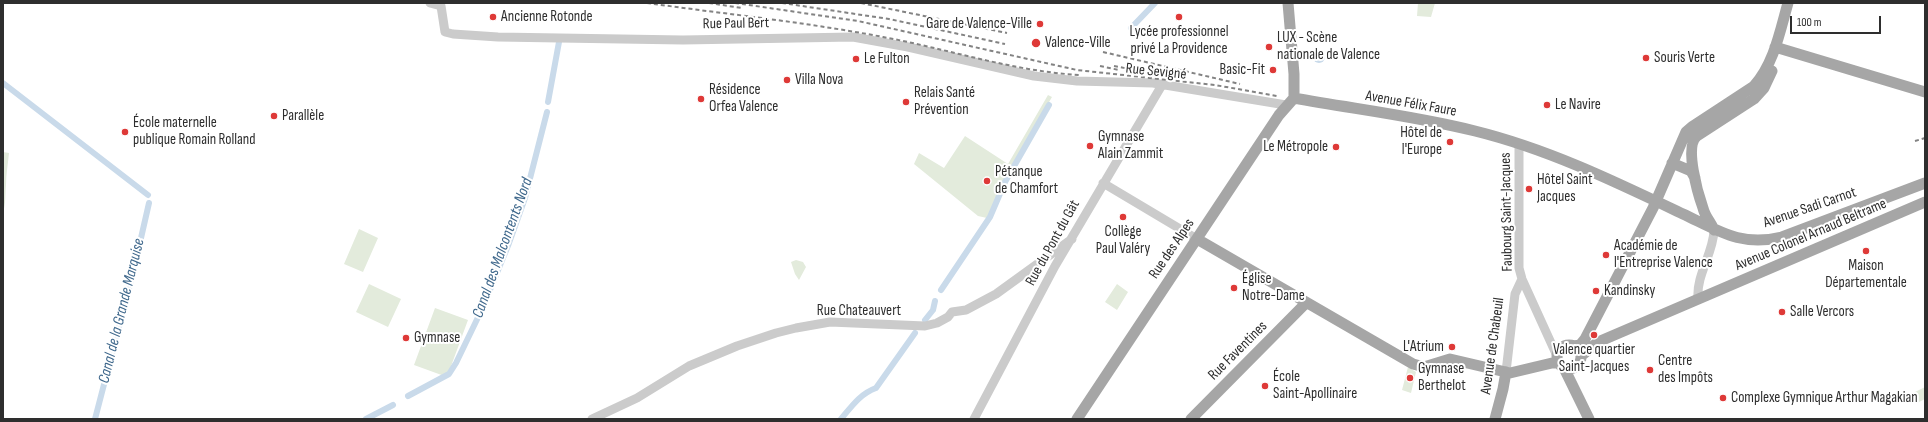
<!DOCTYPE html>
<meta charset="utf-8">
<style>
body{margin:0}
#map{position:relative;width:1928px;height:422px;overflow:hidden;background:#fff;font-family:"Sofia Sans Condensed",sans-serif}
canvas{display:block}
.frame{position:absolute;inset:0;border:4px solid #2e2e2e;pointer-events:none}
.scale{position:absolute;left:1790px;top:16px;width:91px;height:18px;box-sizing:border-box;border:2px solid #2e2e2e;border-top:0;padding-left:5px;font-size:12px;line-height:14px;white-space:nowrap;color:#2e2e2e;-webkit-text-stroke:3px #fff;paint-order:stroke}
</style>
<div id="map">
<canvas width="1928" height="422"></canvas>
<div class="frame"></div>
<div class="scale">100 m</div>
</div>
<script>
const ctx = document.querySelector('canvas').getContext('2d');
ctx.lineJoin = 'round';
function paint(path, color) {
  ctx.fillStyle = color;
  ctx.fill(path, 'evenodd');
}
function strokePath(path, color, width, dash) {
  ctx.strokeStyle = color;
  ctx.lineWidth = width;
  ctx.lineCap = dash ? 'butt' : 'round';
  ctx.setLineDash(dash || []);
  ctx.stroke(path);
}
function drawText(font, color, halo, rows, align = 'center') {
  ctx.font = font + ' "Sofia Sans Condensed",sans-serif';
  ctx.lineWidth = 4;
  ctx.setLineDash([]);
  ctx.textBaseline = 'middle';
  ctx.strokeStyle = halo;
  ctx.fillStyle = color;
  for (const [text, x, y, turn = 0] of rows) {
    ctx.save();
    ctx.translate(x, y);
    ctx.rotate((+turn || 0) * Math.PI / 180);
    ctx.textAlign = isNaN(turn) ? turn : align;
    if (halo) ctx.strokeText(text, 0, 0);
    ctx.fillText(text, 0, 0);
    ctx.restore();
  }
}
paint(new Path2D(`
 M 1418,3 L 1435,3 L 1431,17 L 1417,16 Z
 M 1048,95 L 1052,97 L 1011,167 L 987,218 L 978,216 L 914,164 L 919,153 L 944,168 L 965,136 L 1008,164 Z
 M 3,152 L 9,153 C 8,164 6,174 6,185 C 5,195 6,203 3,213 Z
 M 359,229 L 378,238 L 363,272 L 344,264 Z
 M 796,260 L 803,262 L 806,267 L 799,280 L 795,274 L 791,262 Z
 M 369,284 L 401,299 L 388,327 L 356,312 Z
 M 1117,284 L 1128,292 L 1117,310 L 1105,302 Z
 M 435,308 L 468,320 L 447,377 L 414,365 Z
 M 1408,367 L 1416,372 L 1411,393 L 1402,390 Z
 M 1925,387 L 1925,399 L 1917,403 L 1913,393 Z`), '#e3ebdc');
paint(new Path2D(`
 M1313 57a6 6 0 1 1 12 0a6 6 0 1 1-12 0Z`), '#c9daea');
strokePath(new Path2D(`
 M 1131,28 L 1155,3
 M 3,83 L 148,195
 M 548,102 L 559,42
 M 941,290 L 990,217 L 1005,182 L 1049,105
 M 925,320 L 933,310 L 935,301
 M 408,396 L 449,374 L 456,363 L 483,307 L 509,243 L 525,198 L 547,112
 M 95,419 L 133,273 L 149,203
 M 366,419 L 393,405
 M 841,419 C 852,406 860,394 876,388 L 915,333`), '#c9daea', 6);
strokePath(new Path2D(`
 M 430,3 L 441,6
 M 441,6 L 445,32 L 453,34 L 498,37 L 683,40 L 853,37 L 908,47 L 1034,76 L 1077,81 L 1153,83 L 1286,105
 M 1519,144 L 1519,268 L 1522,279 L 1557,356
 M 1103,183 L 1197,239
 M 1698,299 C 1696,275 1713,254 1714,231
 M 1506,372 L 1515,294 L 1522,279
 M 592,419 L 637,398 L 689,366 L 737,346 L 776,333 L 796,328 L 830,322 L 925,326 L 937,323 L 948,317 L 952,312 L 966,310 L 996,294 L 1072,239
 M 974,419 L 1055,266 L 1162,85`), '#cbcbcb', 9);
strokePath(new Path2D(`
 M 1288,3 L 1294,74 L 1294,98
 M 1775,47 L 1925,92
 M 1294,98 C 1354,109 1416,116 1475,131 C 1548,149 1616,182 1683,214 C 1719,231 1741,247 1782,237 L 1925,183
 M 1672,163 L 1691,171 L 1695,178
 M 1714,230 C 1711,222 1705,217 1703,208 C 1698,194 1684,146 1697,136 L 1754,99 L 1764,88 L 1772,71
 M 1197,239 L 1413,364 L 1424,367 L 1450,359 L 1510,373 L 1552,363 L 1559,363
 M1557 357a12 12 0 1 1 24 0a12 12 0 1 1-24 0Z
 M 1574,346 L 1580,345 L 1585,339 L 1653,208 L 1686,132 L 1693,126 L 1754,86 C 1774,64 1780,31 1788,3
 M 1581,356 L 1598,342 L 1925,202
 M 1564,368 L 1589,419
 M 1077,419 L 1279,115 L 1294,98
 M 1191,419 L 1306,303
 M 1495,419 L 1503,389 L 1506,372`), '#a6a6a6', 11);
strokePath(new Path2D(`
 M 647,3 C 725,14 805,22 883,37 C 948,49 1012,71 1079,75
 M 709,3 L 742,8
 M 735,3 L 858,21 L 1077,70 L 1215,85 L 1277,96
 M 782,3 L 889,19 L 1005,44
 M 861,3 L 1007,33
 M 1103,52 L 1240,84
 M 1100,66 L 1119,70
 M 1114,66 L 1155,74
 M 1915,141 L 1925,138`), '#838383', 2, [4, 3]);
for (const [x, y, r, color] of [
 [493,17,4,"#de3937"],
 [1179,17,4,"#de3937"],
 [1040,24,4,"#de3937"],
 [1036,43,5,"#de3937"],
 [1269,47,4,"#de3937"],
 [1646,58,4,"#de3937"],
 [856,59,4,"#de3937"],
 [1273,70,4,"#de3937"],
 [787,80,4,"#de3937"],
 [701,99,4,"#de3937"],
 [906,102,4,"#de3937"],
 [1547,105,4,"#de3937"],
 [274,116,4,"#de3937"],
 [125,132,4,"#de3937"],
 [1450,142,4,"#de3937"],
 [1090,146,4,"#de3937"],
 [1336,147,4,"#de3937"],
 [987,181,4,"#de3937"],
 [1529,189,4,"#de3937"],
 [1123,217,4,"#de3937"],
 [1866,251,4,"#de3937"],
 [1606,255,4,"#de3937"],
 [1234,288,4,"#de3937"],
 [1596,291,4,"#de3937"],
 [1782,312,4,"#de3937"],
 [1594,335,4,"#de3937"],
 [406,338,4,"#de3937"],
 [1452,347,4,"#de3937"],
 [1650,370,4,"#de3937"],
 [1410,378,4,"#de3937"],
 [1265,386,4,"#de3937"],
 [1723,398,4,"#de3937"]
]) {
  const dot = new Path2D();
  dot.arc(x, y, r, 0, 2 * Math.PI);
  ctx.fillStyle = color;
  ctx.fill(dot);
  strokePath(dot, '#fff', 1.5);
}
drawText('15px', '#2e2e2e', '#fff', [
 ["Ancienne Rotonde",501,17],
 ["Gare de Valence-Ville",1032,24,"right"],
 ["Lycée professionnel",1179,32,"center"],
 ["privé La Providence",1179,49,"center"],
 ["LUX - Scène",1277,38],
 ["nationale de Valence",1277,55],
 ["Valence-Ville",1045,43],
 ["Souris Verte",1654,58],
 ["Le Fulton",864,59],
 ["Basic-Fit",1265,70,"right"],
 ["Villa Nova",795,80],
 ["Résidence",709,90],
 ["Orfea Valence",709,107],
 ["Relais Santé",914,93],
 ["Prévention",914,110],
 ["Le Navire",1555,105],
 ["Parallèle",282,116],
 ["École maternelle",133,123],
 ["publique Romain Rolland",133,140],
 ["Hôtel de",1442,133,"right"],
 ["l'Europe",1442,150,"right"],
 ["Gymnase",1098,137],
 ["Alain Zammit",1098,154],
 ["Le Métropole",1328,147,"right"],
 ["Pétanque",995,172],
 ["de Chamfort",995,189],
 ["Hôtel Saint",1537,180],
 ["Jacques",1537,197],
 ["Collège",1123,232,"center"],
 ["Paul Valéry",1123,249,"center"],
 ["Académie de",1614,246],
 ["l'Entreprise Valence",1614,263],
 ["Maison",1866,266,"center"],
 ["Départementale",1866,283,"center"],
 ["Église",1242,279],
 ["Notre-Dame",1242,296],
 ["Kandinsky",1604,291],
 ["Salle Vercors",1790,312],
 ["Gymnase",414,338],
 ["L'Atrium",1444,347,"right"],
 ["Valence quartier",1594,350,"center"],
 ["Saint-Jacques",1594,367,"center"],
 ["Centre",1658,361],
 ["des Impôts",1658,378],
 ["Gymnase",1418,369],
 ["Berthelot",1418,386],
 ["École",1273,377],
 ["Saint-Apollinaire",1273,394],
 ["Complexe Gymnique Arthur Magakian",1731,398]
], 'left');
drawText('15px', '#2e2e2e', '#fff', [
 ["Rue Paul Bert",736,24,-1],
 ["Rue Sevigné",1156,72,6],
 ["Avenue Félix Faure",1411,104,10],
 ["Avenue Sadi Carnot",1810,208,-19],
 ["Faubourg Saint-Jacques",1507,212,-91],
 ["Avenue Colonel Arnaud Beltrame",1811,235,-23],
 ["Rue du Pont du Gât",1053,243,-61],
 ["Rue des Alpes",1172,249,-56],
 ["Rue Chateauvert",859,311],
 ["Avenue de Chabeuil",1493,346,-82],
 ["Rue Faventines",1238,351,-45]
]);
drawText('italic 16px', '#3f688c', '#fff', [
 ["Canal des Malcontents Nord",503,248,-70],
 ["Canal de la Grande Marquise",122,311,-76]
]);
</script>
